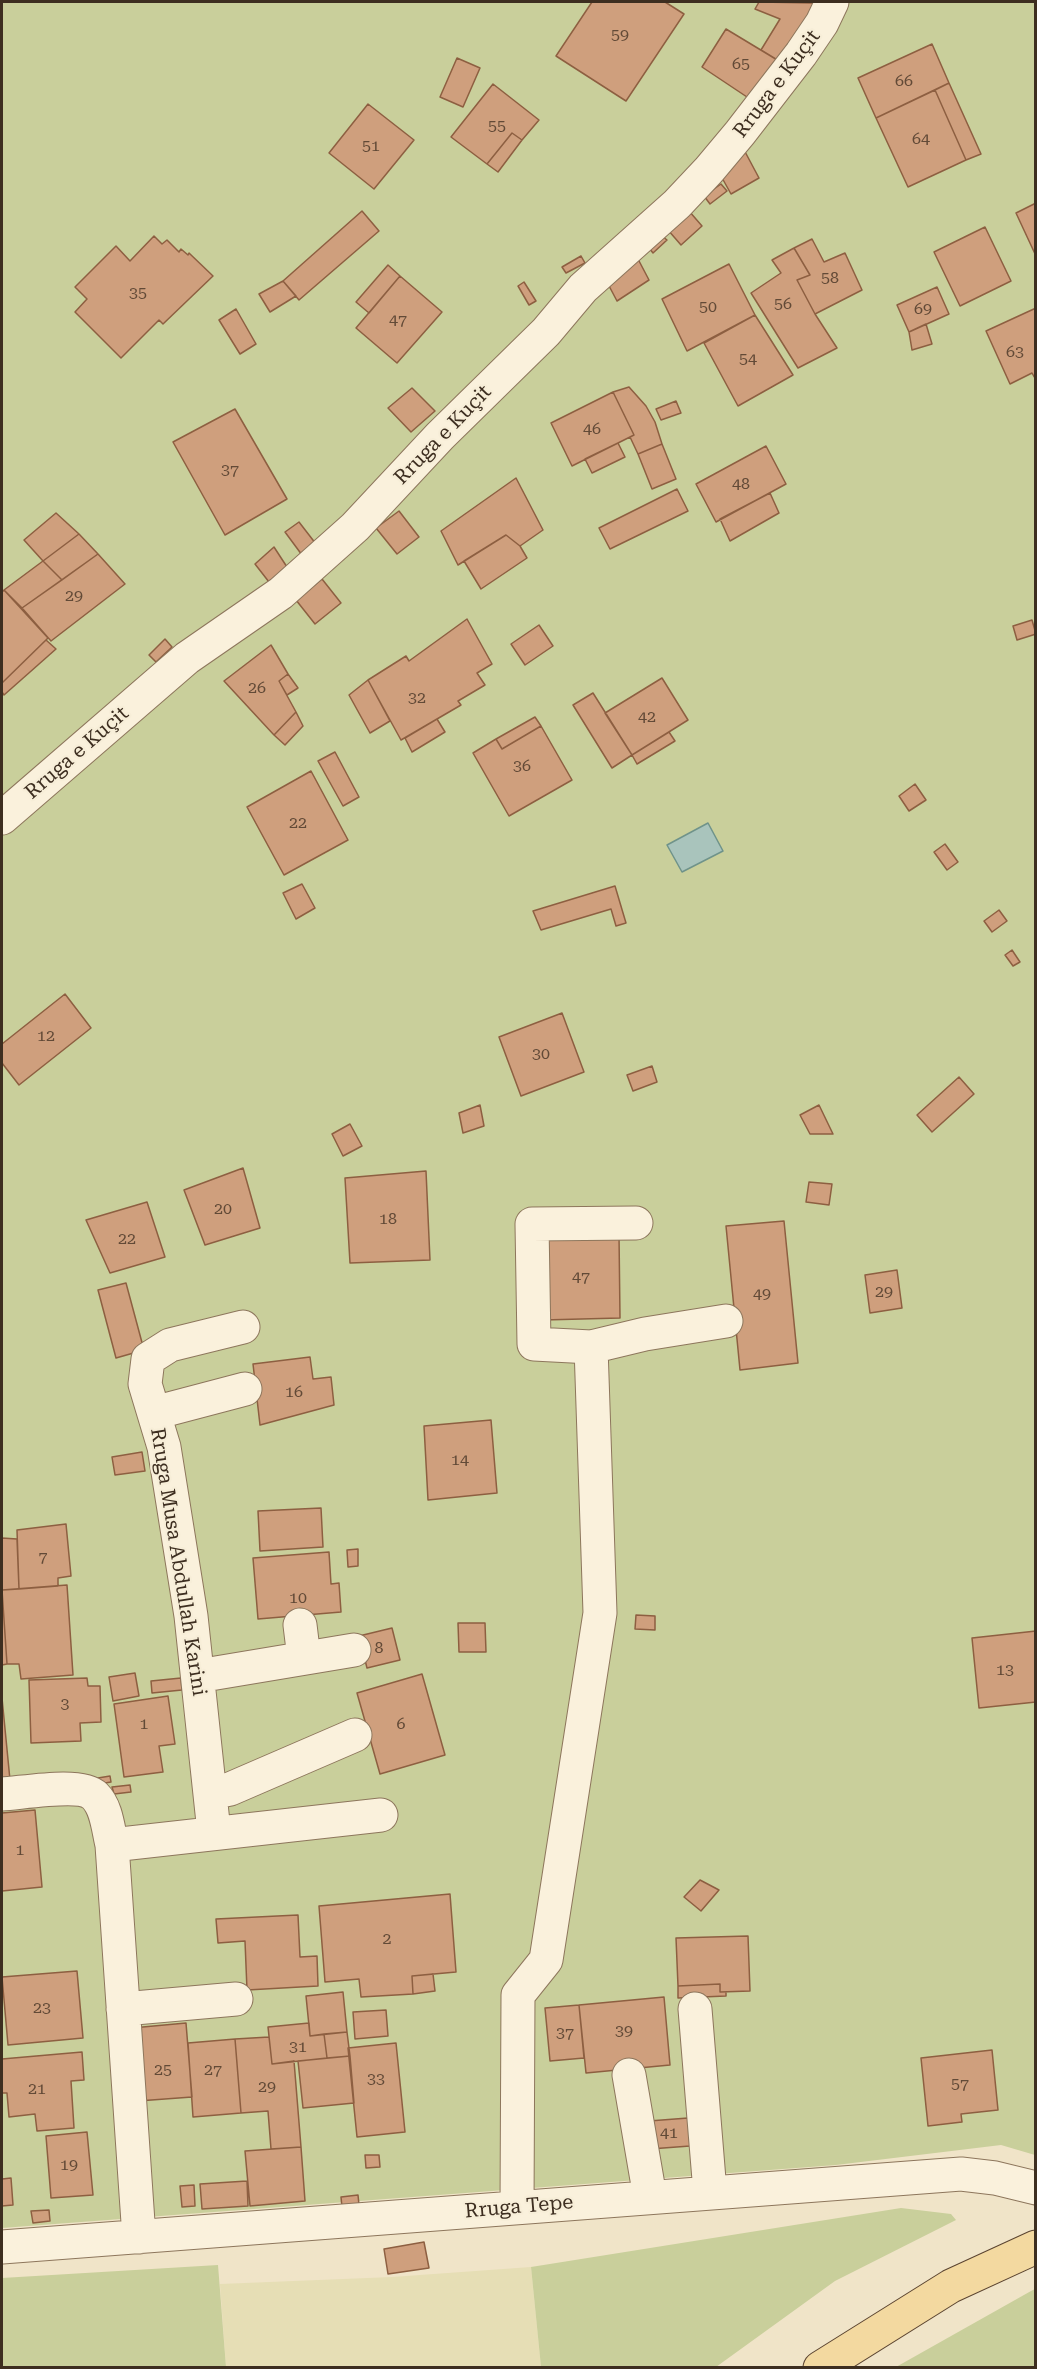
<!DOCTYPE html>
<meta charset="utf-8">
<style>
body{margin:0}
#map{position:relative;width:1037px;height:2369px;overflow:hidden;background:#f0e4c8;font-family:"Roboto Serif",serif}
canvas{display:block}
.frame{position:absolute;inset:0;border:3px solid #3d2e20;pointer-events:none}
</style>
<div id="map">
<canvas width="1037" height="2369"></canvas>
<div class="frame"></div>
</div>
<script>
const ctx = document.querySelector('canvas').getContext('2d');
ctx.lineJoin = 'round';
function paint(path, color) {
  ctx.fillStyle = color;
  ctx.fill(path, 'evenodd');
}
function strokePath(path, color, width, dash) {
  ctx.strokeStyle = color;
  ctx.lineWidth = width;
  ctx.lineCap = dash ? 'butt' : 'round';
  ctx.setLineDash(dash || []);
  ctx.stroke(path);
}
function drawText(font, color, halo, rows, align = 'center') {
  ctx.font = font + ' "Roboto Serif",serif';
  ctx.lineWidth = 4.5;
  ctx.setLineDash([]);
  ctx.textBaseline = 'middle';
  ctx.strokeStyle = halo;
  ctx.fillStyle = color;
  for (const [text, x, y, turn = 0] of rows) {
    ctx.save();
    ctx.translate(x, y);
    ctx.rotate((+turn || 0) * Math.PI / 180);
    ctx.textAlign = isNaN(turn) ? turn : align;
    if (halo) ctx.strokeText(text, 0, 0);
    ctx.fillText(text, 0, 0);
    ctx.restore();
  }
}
paint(new Path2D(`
 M 531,2267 L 541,2367 L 226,2367 L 220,2284 L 392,2277 Z`), '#e6deb5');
paint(new Path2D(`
 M 2,2 L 1035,2 L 1035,2155 L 1001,2145 L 836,2165 L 2,2228 Z
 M 901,2208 L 951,2214 L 956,2220 L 835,2281 L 716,2367 L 541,2367 L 531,2267 Z
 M 218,2265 L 226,2367 L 2,2367 L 2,2278 Z
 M 1035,2289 L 1035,2367 L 896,2367 L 1031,2291 Z`), '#c9cf9b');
const water = new Path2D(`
 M 708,823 L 723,851 L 682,872 L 667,845 Z`);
paint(water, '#a9c4bc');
strokePath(water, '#6f938a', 1.5);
const building = new Path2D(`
 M 592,2 L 665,2 L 684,14 L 626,101 L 556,56 Z
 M 759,2 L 814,3 L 797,36 L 779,61 L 761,50 L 780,19 L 755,9 Z
 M 726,29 L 779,61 L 750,99 L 702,67 Z
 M 932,44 L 949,83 L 876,118 L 858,78 Z
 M 457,58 L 480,68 L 463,107 L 440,97 Z
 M 949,83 L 981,154 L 966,160 L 935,90 Z
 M 493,84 L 539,120 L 522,140 L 512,133 L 487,164 L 451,137 Z
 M 935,90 L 966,160 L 908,187 L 876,118 Z
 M 368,104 L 414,140 L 374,189 L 329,153 Z
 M 512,133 L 522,140 L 498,172 L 487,164 Z
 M 743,148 L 759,178 L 731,194 L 721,176 Z
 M 721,184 L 727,191 L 710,204 L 704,196 Z
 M 1036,203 L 1036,256 L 1016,213 Z
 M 362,211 L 379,231 L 299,300 L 283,281 Z
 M 689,211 L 702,226 L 681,245 L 668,230 Z
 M 985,227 L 1011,281 L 960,306 L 934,252 Z
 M 154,236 L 162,244 L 167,240 L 179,252 L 181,249 L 188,255 L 189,253 L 213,276 L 163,324 L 159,320 L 121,358 L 75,312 L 87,299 L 75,287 L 116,246 L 130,261 Z
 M 662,236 L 667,240 L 653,253 L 649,248 Z
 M 812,239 L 824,262 L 845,253 L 862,290 L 815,314 L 797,280 L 810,275 L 794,248 Z
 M 794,248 L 810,275 L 797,280 L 815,314 L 837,348 L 798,368 L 751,293 L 781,273 L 772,260 Z
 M 581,256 L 585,263 L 566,273 L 562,267 Z
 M 638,259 L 649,280 L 617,301 L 608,284 Z
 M 729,264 L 755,315 L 687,351 L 662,299 Z
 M 388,265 L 400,276 L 369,313 L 356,302 Z
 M 400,276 L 442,312 L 397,363 L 356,328 Z
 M 283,281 L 296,296 L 270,312 L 259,294 Z
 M 524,282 L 536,301 L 529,305 L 518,286 Z
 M 937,287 L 949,314 L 909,332 L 897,305 Z
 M 1036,308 L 1036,380 L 1032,373 L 1010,384 L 986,331 Z
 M 236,309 L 256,344 L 240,354 L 219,320 Z
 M 755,315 L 793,375 L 738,406 L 704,343 Z
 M 926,324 L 932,344 L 912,350 L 909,332 Z
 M 629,387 L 646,406 L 655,422 L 662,444 L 638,454 L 630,437 L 634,435 L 613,392 Z
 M 412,388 L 435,411 L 411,432 L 388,408 Z
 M 613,392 L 634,435 L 572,466 L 551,423 Z
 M 676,401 L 681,413 L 661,420 L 656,409 Z
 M 235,409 L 287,499 L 225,535 L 173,442 Z
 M 618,443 L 625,457 L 592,473 L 585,459 Z
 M 662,444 L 676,479 L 652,489 L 638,454 Z
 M 766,446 L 786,484 L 716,522 L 696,484 Z
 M 516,478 L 543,530 L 520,546 L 506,535 L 458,565 L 441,531 Z
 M 677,489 L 688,511 L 610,549 L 599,528 Z
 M 770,493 L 779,513 L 730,541 L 720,519 Z
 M 399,511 L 419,537 L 397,554 L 376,528 Z
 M 56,513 L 79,534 L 43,561 L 24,540 Z
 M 299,522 L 316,544 L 302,555 L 285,532 Z
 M 79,534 L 98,554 L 62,580 L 43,561 Z
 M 506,535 L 520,546 L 527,558 L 481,589 L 464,561 Z
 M 274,547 L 287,567 L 269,582 L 255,564 Z
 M 98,554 L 125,584 L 51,641 L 22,608 Z
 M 43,561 L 62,580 L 22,608 L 4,590 Z
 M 322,579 L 341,603 L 315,624 L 296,600 Z
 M 4,590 L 48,638 L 2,683 L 2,592 Z
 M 467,619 L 492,664 L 477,673 L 485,685 L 458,701 L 461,705 L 401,740 L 368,680 L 406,656 L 409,661 Z
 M 1032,620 L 1036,634 L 1017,640 L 1013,626 Z
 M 539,625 L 553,646 L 525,665 L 511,644 Z
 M 165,639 L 172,647 L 156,662 L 149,655 Z
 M 46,640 L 56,649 L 4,695 L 2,692 L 2,683 Z
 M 271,645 L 288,674 L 279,681 L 296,712 L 274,735 L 224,681 Z
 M 288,674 L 298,688 L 287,695 L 279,681 Z
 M 662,678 L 688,720 L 632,755 L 605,713 Z
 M 368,680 L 390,721 L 370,733 L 349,695 Z
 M 593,693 L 632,755 L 612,768 L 573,705 Z
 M 296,712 L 303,726 L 285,745 L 274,735 Z
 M 535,717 L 541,726 L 502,749 L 496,739 Z
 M 437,719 L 445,732 L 412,752 L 405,738 Z
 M 541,726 L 572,780 L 509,816 L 473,753 L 496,739 L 502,749 Z
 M 669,732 L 675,741 L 637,764 L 632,755 Z
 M 335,752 L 359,797 L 343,806 L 318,761 Z
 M 311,771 L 348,840 L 284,875 L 247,807 Z
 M 915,784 L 926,800 L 909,811 L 899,796 Z
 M 945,844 L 958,862 L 947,870 L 934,852 Z
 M 302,884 L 315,908 L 296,919 L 283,893 Z
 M 615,886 L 626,923 L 616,926 L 611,909 L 541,930 L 533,911 Z
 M 999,910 L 1007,921 L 992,932 L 984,921 Z
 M 1012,950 L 1020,962 L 1013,966 L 1005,955 Z
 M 65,994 L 91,1028 L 19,1085 L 2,1063 L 2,1044 Z
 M 562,1013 L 584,1072 L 521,1096 L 499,1037 Z
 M 652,1066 L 657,1082 L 633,1091 L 627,1075 Z
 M 959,1077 L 974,1094 L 932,1132 L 917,1115 Z
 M 480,1105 L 484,1126 L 463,1133 L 459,1113 Z
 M 819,1105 L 833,1134 L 810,1134 L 800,1115 Z
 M 350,1124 L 362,1146 L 343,1156 L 332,1134 Z
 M 243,1168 L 260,1228 L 205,1245 L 184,1190 Z
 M 426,1171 L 430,1260 L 350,1263 L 345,1178 Z
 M 809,1182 L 832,1184 L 829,1205 L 806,1202 Z
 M 147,1202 L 165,1257 L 110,1273 L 86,1220 Z
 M 784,1221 L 798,1363 L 740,1370 L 726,1226 Z
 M 619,1234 L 620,1318 L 543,1320 L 541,1236 Z
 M 897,1270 L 902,1308 L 870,1313 L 865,1275 Z
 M 126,1283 L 144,1350 L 116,1358 L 98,1290 Z
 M 310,1357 L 313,1379 L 331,1377 L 334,1405 L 260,1425 L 253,1364 Z
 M 491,1420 L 497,1493 L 428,1500 L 424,1426 Z
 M 142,1452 L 145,1471 L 115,1475 L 112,1457 Z
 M 321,1508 L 323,1547 L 260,1551 L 258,1511 Z
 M 66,1524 L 71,1576 L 58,1578 L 58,1586 L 19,1589 L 17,1530 Z
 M 2,1538 L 17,1539 L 19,1589 L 2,1590 L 7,1664 L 2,1665 Z
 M 358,1549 L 358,1566 L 348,1567 L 347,1550 Z
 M 329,1552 L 331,1584 L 339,1583 L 341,1612 L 258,1619 L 253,1558 Z
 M 67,1585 L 73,1675 L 21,1679 L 19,1664 L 7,1664 L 2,1590 Z
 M 636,1615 L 655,1616 L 655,1630 L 635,1629 Z
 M 458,1623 L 485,1623 L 486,1652 L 459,1652 Z
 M 392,1628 L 400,1660 L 367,1668 L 359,1636 Z
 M 1036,1631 L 1036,1702 L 979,1708 L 972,1638 Z
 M 135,1673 L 139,1696 L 113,1701 L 109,1677 Z
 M 422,1674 L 445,1755 L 380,1774 L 357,1693 Z
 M 87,1678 L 88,1686 L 100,1686 L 101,1722 L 80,1723 L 81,1741 L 31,1743 L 29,1680 Z
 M 181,1678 L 182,1690 L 152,1693 L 151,1681 Z
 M 168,1696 L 175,1744 L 159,1746 L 163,1772 L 124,1777 L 114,1704 Z
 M 2,1698 L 10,1780 L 2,1781 Z
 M 110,1776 L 111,1782 L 93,1785 L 92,1779 Z
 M 130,1785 L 131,1792 L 114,1794 L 112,1787 Z
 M 35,1810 L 42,1887 L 2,1891 L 2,1813 Z
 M 700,1880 L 719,1890 L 701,1911 L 684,1897 Z
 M 450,1894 L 456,1972 L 412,1976 L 413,1994 L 361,1997 L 359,1979 L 325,1982 L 319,1906 Z
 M 298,1915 L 300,1957 L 317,1956 L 318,1986 L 247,1990 L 245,1941 L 218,1943 L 216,1919 Z
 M 748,1936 L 750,1991 L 720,1992 L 720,1984 L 678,1986 L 676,1938 Z
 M 77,1971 L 83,2038 L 8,2045 L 2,1977 Z
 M 433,1974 L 435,1991 L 413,1994 L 412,1976 Z
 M 720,1984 L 720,1992 L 726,1992 L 726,1996 L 678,1998 L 678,1986 Z
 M 343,1992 L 347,2032 L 310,2036 L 306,1996 Z
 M 664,1997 L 670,2065 L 586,2073 L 579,2005 Z
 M 579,2005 L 584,2058 L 550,2061 L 545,2008 Z
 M 386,2010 L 388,2036 L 355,2039 L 353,2012 Z
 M 186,2023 L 192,2097 L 138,2101 L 132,2028 Z
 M 309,2023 L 310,2036 L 324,2034 L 327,2058 L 272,2064 L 268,2027 Z
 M 347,2032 L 350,2056 L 327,2058 L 324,2034 Z
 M 269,2037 L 272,2064 L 294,2061 L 301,2147 L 271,2149 L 268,2111 L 241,2113 L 235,2039 Z
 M 235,2039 L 241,2113 L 193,2117 L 188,2043 Z
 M 396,2043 L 405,2132 L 357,2137 L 348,2048 Z
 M 992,2050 L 998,2110 L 961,2114 L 962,2122 L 928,2126 L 921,2058 Z
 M 82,2052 L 84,2080 L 71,2081 L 74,2128 L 37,2131 L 35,2114 L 9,2117 L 7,2093 L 2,2093 L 2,2059 Z
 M 350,2056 L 354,2103 L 303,2108 L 298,2061 Z
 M 688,2118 L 690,2146 L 650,2149 L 649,2121 Z
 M 87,2132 L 93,2195 L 51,2198 L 46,2136 Z
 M 301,2147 L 305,2201 L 250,2206 L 245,2151 Z
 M 365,2155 L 379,2155 L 380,2167 L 366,2168 Z
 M 11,2178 L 13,2205 L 2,2206 L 2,2179 Z
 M 247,2181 L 248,2206 L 202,2209 L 200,2184 Z
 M 194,2185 L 195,2206 L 182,2207 L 180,2186 Z
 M 358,2195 L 359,2205 L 342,2207 L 341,2197 Z
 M 49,2210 L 50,2221 L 33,2223 L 31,2211 Z
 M 424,2242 L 429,2268 L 388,2274 L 384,2249 Z`);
paint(building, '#cf9f7d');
strokePath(building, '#8d5f41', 1.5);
const minor = new Path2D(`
 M 2,818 L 187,658 L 281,593 L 355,527 L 440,436 L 546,332 L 583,288 L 677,204 L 709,170 L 740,133 L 801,54 L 822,23 L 832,2
 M 636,1223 L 532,1224 L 534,1344 L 591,1347 L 645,1334 L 726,1321
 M 154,1413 L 245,1389
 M 300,1625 L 304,1658
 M 198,1676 L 354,1650
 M 210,1793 L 230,1789 L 355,1735
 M 2,1794 C 22,1793 81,1782 95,1796 C 107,1808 108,1829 112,1845 L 139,2237
 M 214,1832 L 191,1616 L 164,1447 L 145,1384 L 148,1359 L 170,1345 L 243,1327
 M 112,1845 L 381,1815
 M 123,2009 L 236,1999
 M 695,2009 L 710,2192
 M 629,2075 L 650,2197
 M 517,2207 L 518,1995 L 546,1960 L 600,1613 L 591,1347
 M 2,2247 L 961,2174 L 995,2178 L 1036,2188`);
const major = new Path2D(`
 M 820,2368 L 951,2286 L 1036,2247`);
strokePath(minor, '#8d765c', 35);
strokePath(major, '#5b4430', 35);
strokePath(minor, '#faf1dc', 33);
strokePath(major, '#f3d9a0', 33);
drawText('16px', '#624a37', null, [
 ["59",620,35],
 ["65",741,64],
 ["66",904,81],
 ["55",497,126],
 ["64",921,139],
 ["51",371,146],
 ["58",830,278],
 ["35",138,293],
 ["56",783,304],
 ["50",708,307],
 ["69",923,309],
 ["47",398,320],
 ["63",1015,352],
 ["54",748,359],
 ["46",592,429],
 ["37",230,470],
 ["48",741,484],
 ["29",74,596],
 ["26",257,688],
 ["32",417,698],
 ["42",647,717],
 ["36",522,766],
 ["22",298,823],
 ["12",46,1036],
 ["30",541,1054],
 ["20",223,1209],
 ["18",388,1219],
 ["22",127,1239],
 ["47",581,1277],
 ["29",884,1292],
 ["49",762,1294],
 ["16",294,1392],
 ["14",460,1460],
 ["7",43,1557],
 ["10",298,1598],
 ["8",379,1648],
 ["13",1005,1670],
 ["3",65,1704],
 ["1",144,1724],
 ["6",401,1724],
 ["1",20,1850],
 ["2",387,1939],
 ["23",42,2008],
 ["39",624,2031],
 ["37",565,2033],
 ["31",298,2047],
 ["25",163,2070],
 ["27",213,2070],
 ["33",376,2079],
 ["57",960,2084],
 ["29",267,2087],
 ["21",37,2089],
 ["41",669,2133],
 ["19",69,2165]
]);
drawText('20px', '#3d2e20', '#f7eed8', [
 ["Rruga e Kuçit",777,84,-53],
 ["Rruga e Kuçit",443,435,-46],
 ["Rruga e Kuçit",77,753,-41],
 ["Rruga Musa Abdullah Karini",178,1562,81],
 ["Rruga Tepe",519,2207,-5]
]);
</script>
